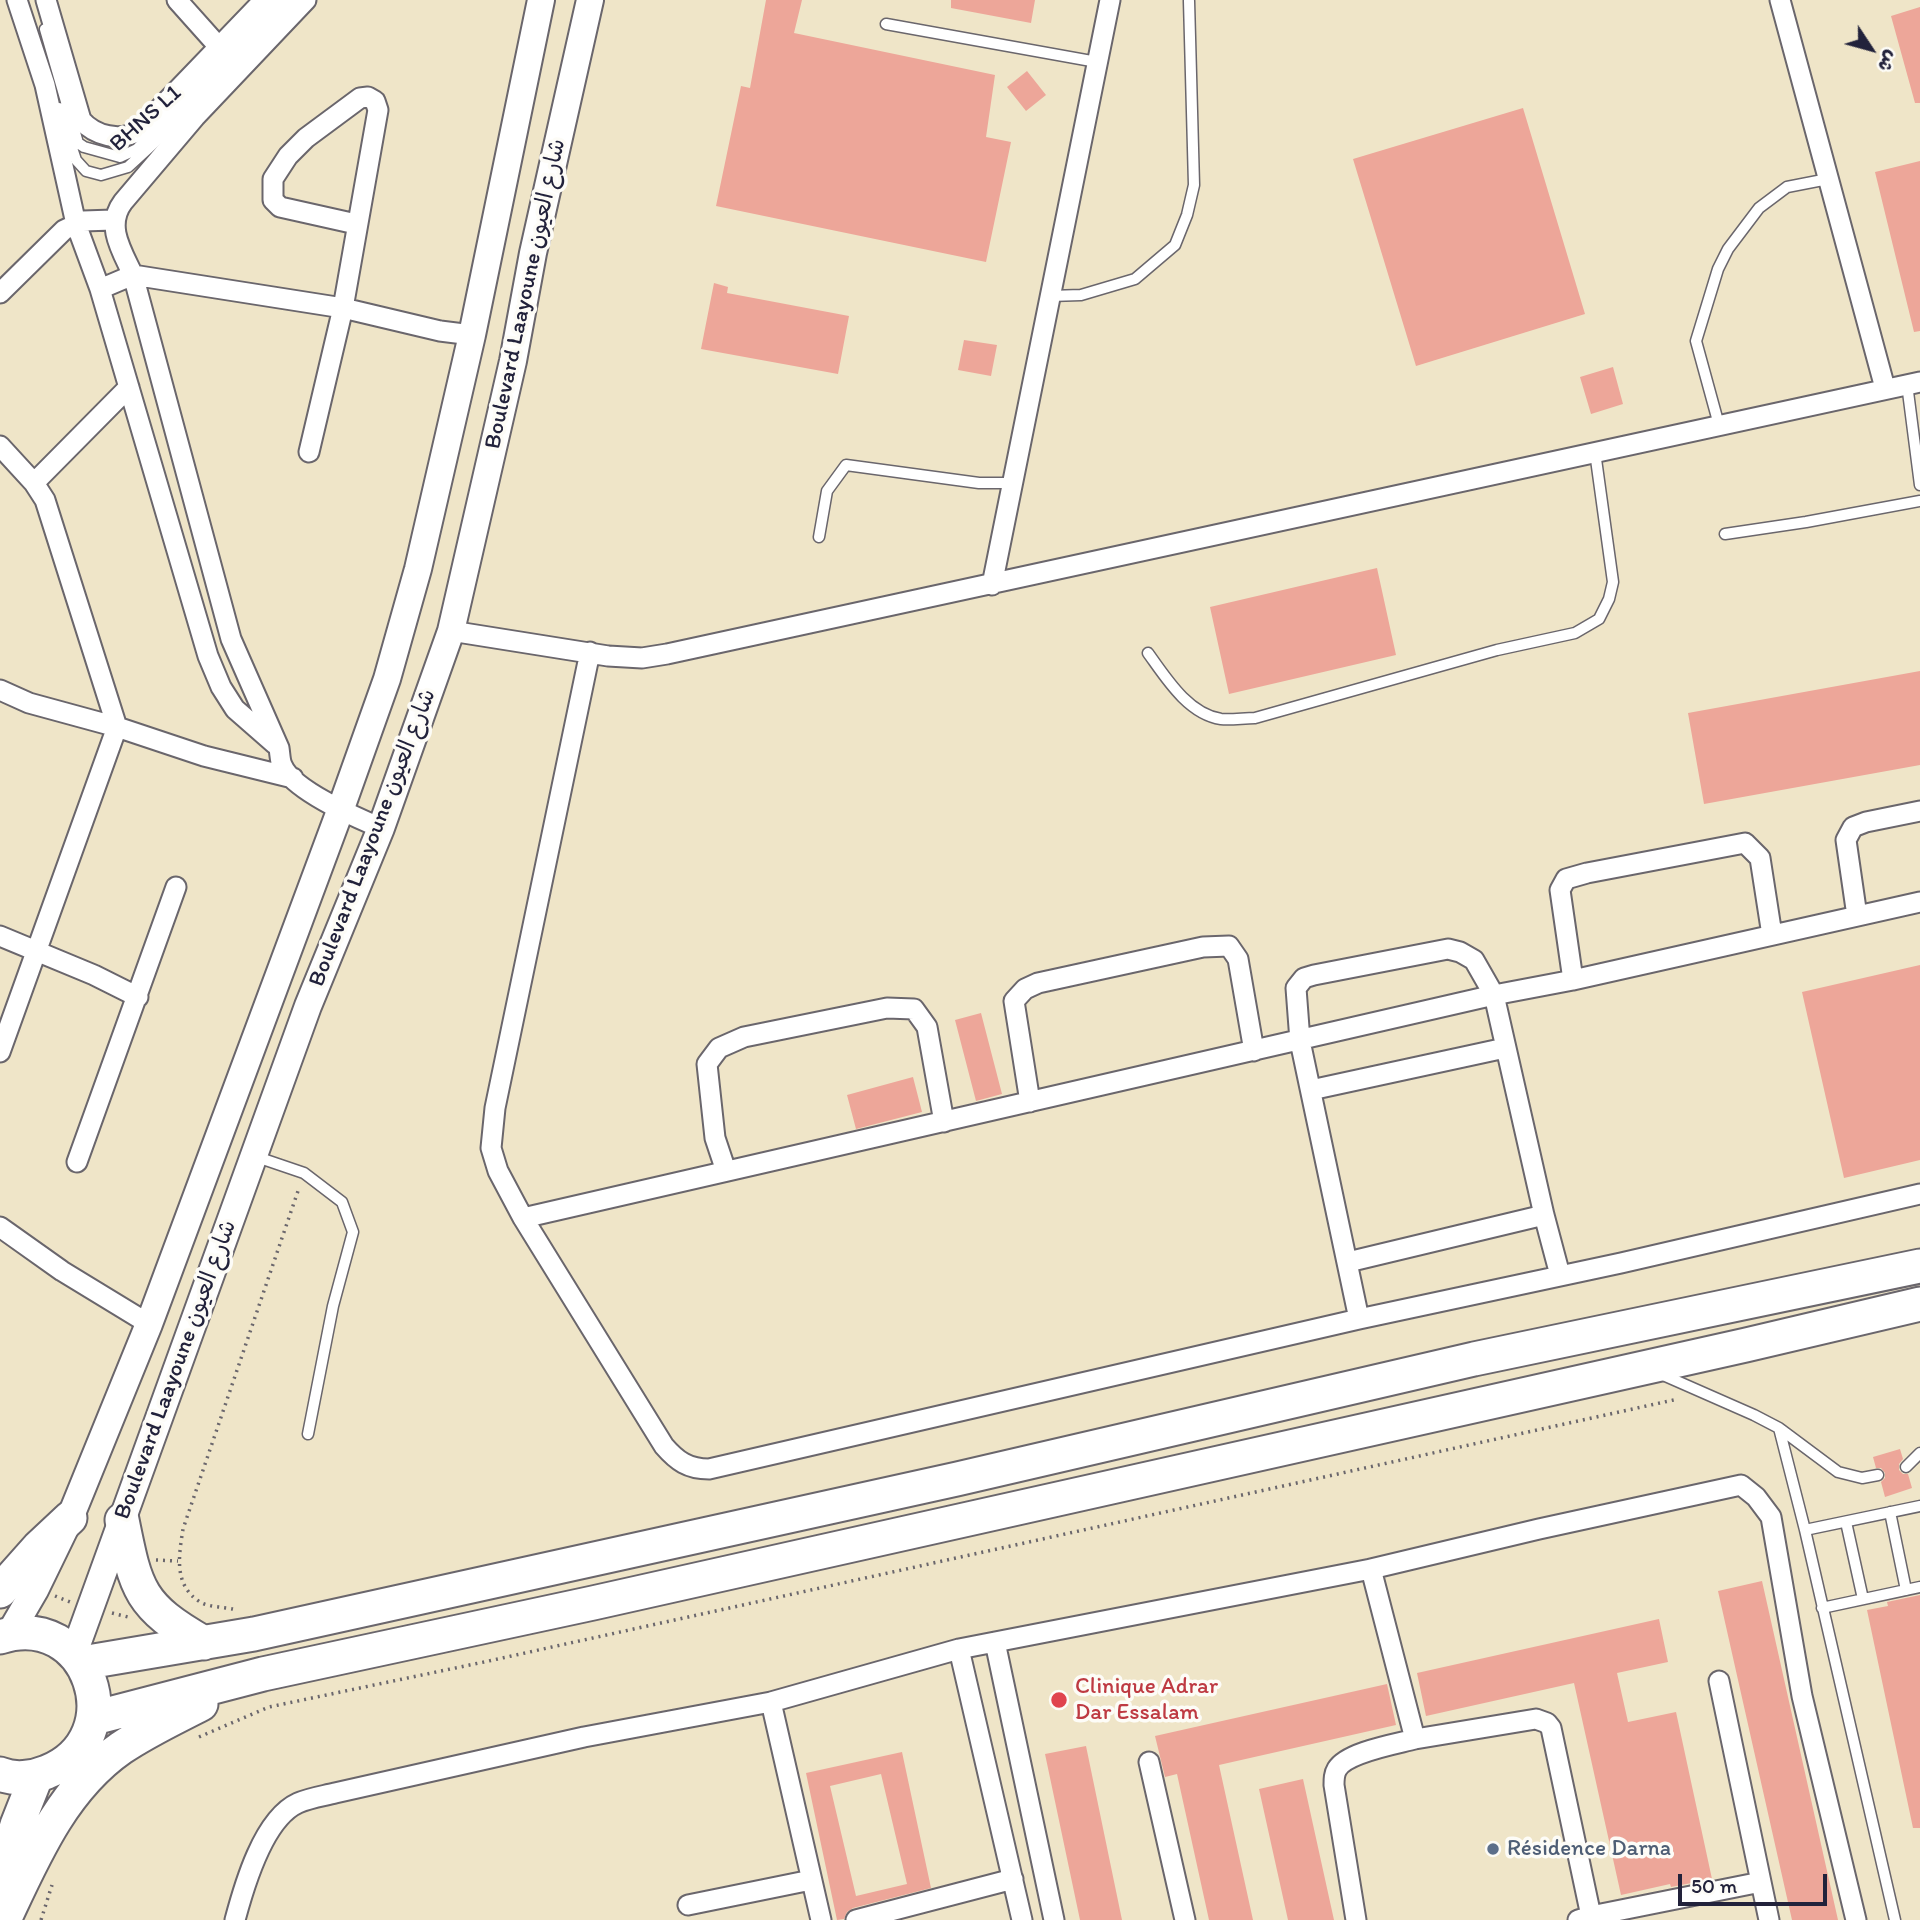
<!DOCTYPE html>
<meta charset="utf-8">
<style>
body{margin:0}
#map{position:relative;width:1920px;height:1920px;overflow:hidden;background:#efe5c8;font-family:Itim,"Playpen Sans Arabic",sans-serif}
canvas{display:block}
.north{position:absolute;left:1836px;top:14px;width:70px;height:70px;-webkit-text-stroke:5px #fdfcf7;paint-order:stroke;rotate:126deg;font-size:19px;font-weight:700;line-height:28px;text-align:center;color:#22223b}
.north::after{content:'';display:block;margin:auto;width:24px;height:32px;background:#22223b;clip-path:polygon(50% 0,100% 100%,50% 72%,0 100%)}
.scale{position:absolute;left:1678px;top:1874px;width:149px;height:32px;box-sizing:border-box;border:4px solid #22223b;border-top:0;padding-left:9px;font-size:21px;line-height:24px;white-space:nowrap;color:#22223b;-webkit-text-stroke:5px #fdfcf7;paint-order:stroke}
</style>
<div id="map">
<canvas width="1920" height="1920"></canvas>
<div class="north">ش</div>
<div class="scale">50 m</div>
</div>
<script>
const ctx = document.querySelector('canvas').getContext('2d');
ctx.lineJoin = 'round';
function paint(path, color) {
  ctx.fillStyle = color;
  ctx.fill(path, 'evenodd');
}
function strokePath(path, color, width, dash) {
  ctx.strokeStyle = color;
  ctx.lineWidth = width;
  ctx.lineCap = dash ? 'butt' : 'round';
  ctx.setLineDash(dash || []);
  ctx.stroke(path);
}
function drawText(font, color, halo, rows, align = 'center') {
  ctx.font = font + ' Itim,"Playpen Sans Arabic",sans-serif';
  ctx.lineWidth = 7;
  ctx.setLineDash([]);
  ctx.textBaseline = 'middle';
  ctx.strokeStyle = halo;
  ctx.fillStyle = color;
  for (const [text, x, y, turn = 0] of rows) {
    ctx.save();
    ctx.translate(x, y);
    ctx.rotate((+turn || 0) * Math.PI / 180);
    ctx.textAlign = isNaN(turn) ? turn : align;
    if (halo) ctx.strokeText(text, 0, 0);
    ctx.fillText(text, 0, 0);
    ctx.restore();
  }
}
paint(new Path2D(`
 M 766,0 L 802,0 L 794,33 L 995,75 L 986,137 L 1011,142 L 986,262 L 716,206 L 741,86 L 750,88 Z
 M 951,0 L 1035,0 L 1031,23 L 951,8 Z
 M 1920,7 L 1920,103 L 1915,103 L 1891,16 Z
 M 1027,71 L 1046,95 L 1026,111 L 1007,87 Z
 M 1523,108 L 1585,314 L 1416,366 L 1353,159 Z
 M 1920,161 L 1920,331 L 1914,332 L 1875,172 Z
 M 714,283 L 728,287 L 727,293 L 849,316 L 838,374 L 701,349 Z
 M 964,340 L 997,345 L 991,376 L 958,370 Z
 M 1613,367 L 1623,404 L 1591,414 L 1580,377 Z
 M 1377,568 L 1396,655 L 1229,694 L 1210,607 Z
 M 1920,671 L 1920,765 L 1704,804 L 1688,713 Z
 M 1920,965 L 1920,1160 L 1844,1178 L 1802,992 Z
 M 981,1013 L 1002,1094 L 976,1101 L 955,1020 Z
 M 913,1077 L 922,1112 L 856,1129 L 847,1095 Z
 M 1900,1449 L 1903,1459 L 1899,1464 L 1899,1470 L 1903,1474 L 1908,1474 L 1912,1488 L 1885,1497 L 1881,1482 L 1885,1478 L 1885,1473 L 1881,1468 L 1876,1468 L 1873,1457 Z
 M 1762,1581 L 1838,1920 L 1792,1920 L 1718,1591 Z
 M 1920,1595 L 1920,1828 L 1913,1828 L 1867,1610 L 1888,1606 L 1887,1602 Z
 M 1659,1619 L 1668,1662 L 1617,1673 L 1628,1722 L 1676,1712 L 1712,1879 L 1671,1887 L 1670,1884 L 1621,1895 L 1574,1683 L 1426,1716 L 1417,1673 Z
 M 1387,1684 L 1396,1725 L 1219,1765 L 1253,1920 L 1209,1920 L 1177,1774 L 1165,1777 L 1155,1736 Z
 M 1086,1746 L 1122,1920 L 1080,1920 L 1045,1754 Z
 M 902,1752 L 931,1888 L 853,1908 L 847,1912 L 844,1919 L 837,1920 L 806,1773 ZM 881,1774 L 907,1884 L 856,1896 L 830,1786 Z
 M 1303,1779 L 1334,1920 L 1288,1920 L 1259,1789 Z`), '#eda699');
const lane = new Path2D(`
 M 886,24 L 1097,62
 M 45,29 L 78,143 L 84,147 L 120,157 L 137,149 L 279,0
 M 59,108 L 76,160 L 86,171 L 101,175 L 128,167 L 165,133 L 290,0
 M 1050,296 L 1081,295 L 1135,279 L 1175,245 L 1187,215 L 1194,185 L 1189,1
 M 1907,384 L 1920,485
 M 1719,425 L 1696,341 L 1718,269 L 1728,249 L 1759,208 L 1787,187 L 1828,179
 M 1725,534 L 1806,522 L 1920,501
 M 819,537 L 827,491 L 846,465 L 979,483 L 1013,483
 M 1148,653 C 1166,678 1188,714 1221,719 C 1231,720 1244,718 1255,718 L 1497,650 L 1575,633 L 1599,619 L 1609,599 L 1613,582 L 1595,452
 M 254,1156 L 304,1173 L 342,1202 L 353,1232 L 333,1306 L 308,1434
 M 1663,1375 L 1754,1415 L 1779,1428 L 1838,1472 L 1862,1478 L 1878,1475
 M 1779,1428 L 1805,1530 L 1895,1920
 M 1906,1467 L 1920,1453
 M 1890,1512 L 1906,1590
 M 1846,1522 L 1863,1599
 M 1805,1530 L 1920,1506
 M 1822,1608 L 1920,1587`);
const street = new Path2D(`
 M 17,0 L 45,85 L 76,224 L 100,289 L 208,656 L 221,687 L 235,709 L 275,744
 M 46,0 L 81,120 C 95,136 120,142 138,131 L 264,0
 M 177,0 L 219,47
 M 306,0 L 195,117 L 123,202 C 105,226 122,251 133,275 L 231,639 L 279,748 C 280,754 280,761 282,765 C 292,790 357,818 381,828
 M 1780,0 L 1885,388
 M 100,289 L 133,275 L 343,308 L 440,331 L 472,335
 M 0,293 L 64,230 L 83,221 L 113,220
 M 0,446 L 34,483 L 45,500 L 117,727 L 0,1052
 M 309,452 L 343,308 L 378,110 L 375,101 L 368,97 L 360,98 L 306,138 L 288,156 L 273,179 L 273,200 L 280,207 L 356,224
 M 34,483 L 129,387
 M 992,585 L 1110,0
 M 451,631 L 608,656 L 642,658 L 667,654 L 1920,382
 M 590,652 L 495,1108 L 491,1148 L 498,1171 L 523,1218 L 664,1446 C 677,1461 688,1469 709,1469 L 1359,1319 L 1621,1263 L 1920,1194
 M 0,690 L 29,703 L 117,727 L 204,756 L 293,778
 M 1857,916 L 1846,840 L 1853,827 L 1866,822 L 1920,811
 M 0,936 L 94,975 L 138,997
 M 1573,980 L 1560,890 L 1566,879 L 1587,873 L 1745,843 L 1760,858 L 1772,935
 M 1311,1090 L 1505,1048
 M 1030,1102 L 1014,1001 L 1025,989 L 1038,983 L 1203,947 L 1229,946 L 1238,959 L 1254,1051
 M 77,1162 L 176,887
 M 726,1171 L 715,1138 L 707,1064 L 719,1048 L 744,1037 L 887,1008 L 914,1009 L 927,1027 L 944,1122
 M 523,1218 L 1494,995 L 1573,980 L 1920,902
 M 0,1227 L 62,1271 L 149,1324
 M 1348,1262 L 1544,1215
 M 1359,1319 L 1300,1041 L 1296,988 L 1304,978 L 1314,975 L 1448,949 L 1460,952 L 1474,960 L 1494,995 L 1544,1215 L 1560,1275
 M 995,1642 L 1054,1920
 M 959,1649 L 1022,1920
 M 1719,1681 L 1761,1882
 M 771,1702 L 821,1920
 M 1415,1739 L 1536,1719 L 1547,1723 L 1551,1728 L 1591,1916 L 1578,1920
 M 1149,1762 L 1185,1920
 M 688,1905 L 811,1880
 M 1591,1916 L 1761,1882 L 1769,1920
 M 235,1920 C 244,1886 263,1819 298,1803 C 309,1798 323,1796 335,1793 L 584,1737 L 771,1702 L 959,1649 L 1371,1569 L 1539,1529 L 1741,1485 L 1756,1497 L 1771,1517 L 1802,1696 L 1856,1920
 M 856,1920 L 1013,1879
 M 1356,1920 L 1334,1785 C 1334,1779 1334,1774 1337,1769 C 1347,1752 1396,1744 1415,1739 L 1371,1569`);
const secondary = new Path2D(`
 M 10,1633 L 35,1590 L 70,1518 L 149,1324 L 340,811 L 387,679 L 418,569 L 472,335 L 541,0
 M 74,1653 L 308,1006 L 381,828 L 451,631 L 513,361 L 533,253 L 590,0`);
const highway = new Path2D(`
 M 122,1520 C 136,1590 139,1606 204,1643
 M 0,1591 L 39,1547 L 70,1518
 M 0,1637 C 89,1608 134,1737 47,1772 C 33,1778 14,1780 0,1774
 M 82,1663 L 254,1634 L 957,1479 L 1474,1359 L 1920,1266
 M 94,1718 L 263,1674 L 593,1603 L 1746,1345 L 1920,1304
 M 0,1880 L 17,1825 L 36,1777
 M 4,1920 C 33,1858 62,1789 121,1748 C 146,1731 174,1718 201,1704`);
strokePath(lane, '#6a666c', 13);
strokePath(street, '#6a666c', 23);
strokePath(secondary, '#6a666c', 30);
strokePath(highway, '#6a666c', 37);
strokePath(new Path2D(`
 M 156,1560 L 178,1561
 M 55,1596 L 70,1602
 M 233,1609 C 223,1607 208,1607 200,1602 C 173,1585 179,1555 183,1529 L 299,1188
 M 112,1613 L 128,1617
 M 199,1737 L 269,1707 L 484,1662 L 1678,1399
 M 41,1920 L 52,1885`), '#6a666c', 3.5, [2, 5]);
strokePath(lane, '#fff', 10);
strokePath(street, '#fff', 19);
strokePath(secondary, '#fff', 26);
strokePath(highway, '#fff', 33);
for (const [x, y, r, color] of [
 [1059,1700,9,"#e0444e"],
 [1493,1849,7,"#5c6f8a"]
]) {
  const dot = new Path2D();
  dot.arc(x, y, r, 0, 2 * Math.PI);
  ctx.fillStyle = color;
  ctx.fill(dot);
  strokePath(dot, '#fdfcf7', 2.5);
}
drawText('23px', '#22223b', '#fdfcf7', [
 ["BHNS L1",146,119,-42],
 ["Boulevard Laayoune شارع العيون",526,294,-78],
 ["Boulevard Laayoune شارع العيون",373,838,-69],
 ["Boulevard Laayoune شارع العيون",176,1370,-70]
]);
drawText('23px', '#be3a42', '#fdfcf7', [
 ["Clinique Adrar",1075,1687],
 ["Dar Essalam",1075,1713]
], 'left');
drawText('23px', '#4e5e75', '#fdfcf7', [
 ["Résidence Darna",1507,1849]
], 'left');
</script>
